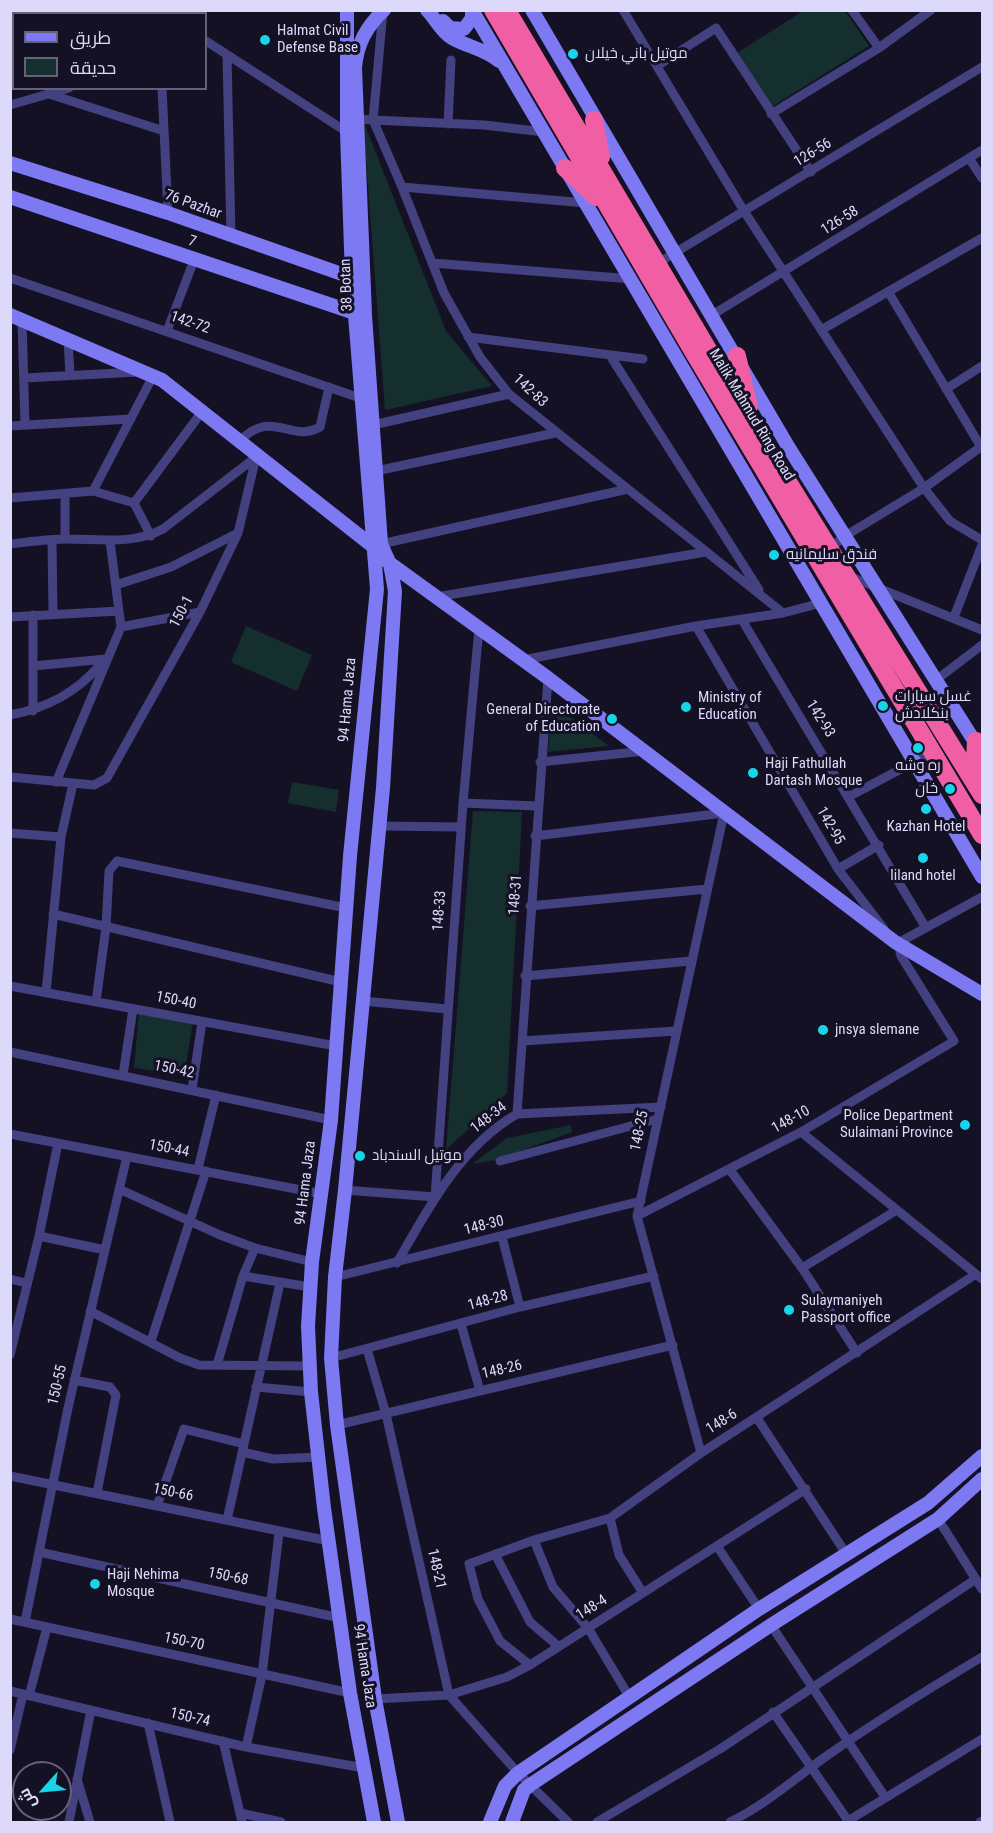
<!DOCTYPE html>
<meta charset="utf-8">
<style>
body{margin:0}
#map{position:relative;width:993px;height:1833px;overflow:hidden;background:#151125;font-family:"Roboto Condensed",Cairo,sans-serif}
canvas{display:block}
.frame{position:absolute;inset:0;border:12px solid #ddd9fb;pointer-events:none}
.legend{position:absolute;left:12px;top:12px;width:195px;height:78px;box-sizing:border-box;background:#151125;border:2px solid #65617b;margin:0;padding:8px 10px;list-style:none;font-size:18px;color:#ddd9fb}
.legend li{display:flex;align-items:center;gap:12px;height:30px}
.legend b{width:30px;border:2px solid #65617b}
.north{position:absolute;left:12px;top:1761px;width:60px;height:60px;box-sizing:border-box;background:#151125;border:2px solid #65617b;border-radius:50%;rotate:243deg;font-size:16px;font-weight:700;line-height:24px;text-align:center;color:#ddd9fb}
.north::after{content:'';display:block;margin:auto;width:21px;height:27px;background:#17d4e9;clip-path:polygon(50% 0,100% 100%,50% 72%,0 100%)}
</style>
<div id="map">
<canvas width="993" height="1833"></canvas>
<div class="frame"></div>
<ul class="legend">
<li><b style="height:8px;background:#7c79f2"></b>طريق</li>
<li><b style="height:16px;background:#152e2e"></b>حديقة</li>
</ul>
<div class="north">ش</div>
</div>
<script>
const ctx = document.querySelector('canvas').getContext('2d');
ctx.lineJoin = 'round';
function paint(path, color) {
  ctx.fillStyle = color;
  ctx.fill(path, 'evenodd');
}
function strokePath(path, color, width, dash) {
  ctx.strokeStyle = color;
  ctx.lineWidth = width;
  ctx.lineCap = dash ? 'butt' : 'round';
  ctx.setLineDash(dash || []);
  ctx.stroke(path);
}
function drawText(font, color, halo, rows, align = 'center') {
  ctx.font = font + ' "Roboto Condensed",Cairo,sans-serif';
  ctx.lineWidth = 6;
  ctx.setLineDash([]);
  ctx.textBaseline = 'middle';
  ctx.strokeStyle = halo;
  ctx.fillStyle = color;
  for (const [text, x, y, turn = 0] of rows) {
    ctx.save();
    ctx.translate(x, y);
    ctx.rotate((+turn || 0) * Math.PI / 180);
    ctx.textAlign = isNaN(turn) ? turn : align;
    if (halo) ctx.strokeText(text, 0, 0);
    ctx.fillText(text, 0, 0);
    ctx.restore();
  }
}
paint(new Path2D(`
 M 803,11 L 845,11 L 869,46 L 773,106 L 737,53 Z
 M 363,120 L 446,331 L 492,386 L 385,410 Z
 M 246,626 L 312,655 L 297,691 L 231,662 Z
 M 552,704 L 609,746 L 548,752 Z
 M 292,782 L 339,790 L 336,812 L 288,803 Z
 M 473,811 L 522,812 L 507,1093 L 446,1150 Z
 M 139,1011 L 193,1022 L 184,1075 L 134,1068 Z
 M 571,1125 L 572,1132 L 496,1160 L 472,1164 L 507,1138 Z`), '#152e2e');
strokePath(new Path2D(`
 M 184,10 L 185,14
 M 623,10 L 744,211 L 924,488 L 950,521 L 982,540
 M 852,10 L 879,48
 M 383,11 L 373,120 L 484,125 L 544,132
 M 63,14 L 73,10
 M 10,29 L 14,28
 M 206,41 L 347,132
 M 227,55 L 231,237
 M 657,66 L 716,28 L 811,172
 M 162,88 L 168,213
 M 49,94 L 164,131
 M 10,105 L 69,88
 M 771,114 L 879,48 L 931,10
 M 357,119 L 373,120 L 402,187 L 444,293 L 480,357 L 509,394 L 783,613
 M 448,124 L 451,60
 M 969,158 L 982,178
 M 402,187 L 586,203
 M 432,263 L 632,279
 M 658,263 L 982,67
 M 10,278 L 360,398
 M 889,293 L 981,447
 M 712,315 L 982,150
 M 22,320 L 25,425
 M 821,330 L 982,238
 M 167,331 L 194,260
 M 468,337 L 643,359
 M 68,340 L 70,375
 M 611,357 L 759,590
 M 24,378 L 138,372
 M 946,389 L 982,366
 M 373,425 L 509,394
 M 10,426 L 131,419
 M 238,443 C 271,406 290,444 320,427 L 329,387
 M 376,471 L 555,433
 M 93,491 L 153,376
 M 65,494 L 65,539
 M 10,498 L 93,491 L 134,503
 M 134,503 L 201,413
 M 134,503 L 151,536
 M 52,540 L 53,614
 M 10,544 C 29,542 48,539 67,539 C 100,539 133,545 163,529 L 256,457
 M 381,544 L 628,489
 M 830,548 L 845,536 L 924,488 L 982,446
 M 851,577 L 982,630
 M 116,585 L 171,567 L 238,533
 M 436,597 L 706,552
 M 33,615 L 33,711
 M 10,617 L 119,611
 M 954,617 L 982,545
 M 742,620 L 926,928
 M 696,626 L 838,869 L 884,929
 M 121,627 L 200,612
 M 523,660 L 696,626 L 783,613 L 821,603
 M 33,666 L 106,659
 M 936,680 L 982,645
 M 10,715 C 47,708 76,693 100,665
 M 540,762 L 645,751
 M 10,777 L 94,785 L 107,778 L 200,612 L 238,533 L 256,457
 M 56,782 L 121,627 L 110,541
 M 850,796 L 933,752
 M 463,803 L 537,806
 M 379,826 L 461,827
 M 10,833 L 61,837
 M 535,836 L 724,813 L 637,1216 L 701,1453
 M 838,869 L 879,845
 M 530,906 L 707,889
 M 53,914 L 341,982
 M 525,976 L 691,961
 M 10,986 L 336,1046
 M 46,993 L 61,837 L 73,784
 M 363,1001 L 447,1009
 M 96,1002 L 106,927 L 109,871 L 117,861 L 346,908
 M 522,1041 L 676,1031
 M 10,1052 L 331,1120
 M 123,1075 L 133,1009
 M 192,1089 L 202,1022
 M 517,1114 L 548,678
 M 801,1132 L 982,1279
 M 10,1134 L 322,1194
 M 500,1161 L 657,1119
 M 198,1169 L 216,1095
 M 730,1170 L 802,1268 L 857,1353
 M 119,1189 L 220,1235 L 255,1248 L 312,1262
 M 345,1190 L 435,1197 L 463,803 L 479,628
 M 637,1216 L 801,1132 L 954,1041 L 901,956 L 898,943 L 982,897
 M 39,1236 L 105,1250
 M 502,1237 L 520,1307
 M 397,1263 C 428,1208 461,1146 517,1114 L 661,1107
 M 802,1268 L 897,1210
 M 243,1276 L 310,1287
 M 335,1277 L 641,1201
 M 10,1279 L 26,1283
 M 90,1311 L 180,1358 L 199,1365 L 310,1366
 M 461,1324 L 480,1391
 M 151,1341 L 206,1171
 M 367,1349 L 386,1414 L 449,1695 L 518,1773 L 568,1822
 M 10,1355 L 39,1236 L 58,1143
 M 331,1358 L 520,1307 L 654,1276
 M 217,1365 L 243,1276 L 255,1248
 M 74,1380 L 110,1387 L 116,1395 L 97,1493
 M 256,1387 L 311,1392
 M 757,1418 L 847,1555
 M 337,1425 L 673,1345
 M 242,1452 L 273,1459 L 319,1457
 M 10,1476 L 329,1541
 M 157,1506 L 184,1429 L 244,1444
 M 610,1518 L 619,1555 L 643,1593
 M 938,1519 L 982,1589
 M 227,1520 L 280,1283
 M 534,1540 L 553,1587 L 588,1628 L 630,1698
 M 717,1546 L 759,1609
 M 39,1552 L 340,1618
 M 495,1554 L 530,1622 L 558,1646
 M 10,1619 L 350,1693
 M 25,1622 L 68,1408 L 127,1156
 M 771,1625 L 885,1797
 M 530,1665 L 500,1641 L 478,1599 L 469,1564 L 534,1540 L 610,1518 L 701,1453 L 976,1274
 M 10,1691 L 246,1747 L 364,1768
 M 29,1696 L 47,1627
 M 375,1699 L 449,1695 L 507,1677 L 530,1665 L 806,1489
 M 773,1712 L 849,1822
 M 148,1723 L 170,1822
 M 223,1741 L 242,1822
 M 246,1747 L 262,1675 L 279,1533
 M 10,1750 L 23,1694
 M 77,1779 L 90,1822
 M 240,1813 L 281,1822
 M 69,1822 L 91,1710
 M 597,1822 L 720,1749 L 976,1579
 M 730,1822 C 767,1804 795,1778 828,1755 C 878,1720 930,1688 982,1657
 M 846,1822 L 982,1739
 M 980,1822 L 982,1821`), '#434180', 9);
strokePath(new Path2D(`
 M 347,10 L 347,132 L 352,278 L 377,589 L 350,856 L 331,1120 L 312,1262 L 308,1326 L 311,1392 L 324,1508 L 350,1693 L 374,1822
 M 384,10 C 366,27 357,44 355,68 L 365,315 L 381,544 L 390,564 L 395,591 L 383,788 L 345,1190 L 335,1277 L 331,1358 L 337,1425 L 375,1699 L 398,1822
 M 427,10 C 436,19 441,32 452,38 C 468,47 485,49 499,61
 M 472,10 L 982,877
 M 532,10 L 789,448 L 980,750
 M 443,21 L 450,28 L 464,29 L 472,18 L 472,11
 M 10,163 L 168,213 L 359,280
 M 10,197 L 361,315
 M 10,315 L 162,380 L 375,548
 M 388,562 L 548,678 L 895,942 L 982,994
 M 490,1822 L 505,1786 L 518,1773 L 759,1609 L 928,1503 L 982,1456
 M 512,1822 L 524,1790 L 530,1785 L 771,1625 L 938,1519 L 982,1479`), '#7c79f2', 14);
strokePath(new Path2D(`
 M 493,10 L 694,353 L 982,835
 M 508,12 L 754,427 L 982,795
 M 594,120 L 601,157
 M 565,168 L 596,197
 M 737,356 L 749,407
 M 974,782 L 976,741`), '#f05fa4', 18);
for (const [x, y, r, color] of [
 [265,40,6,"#17d4e9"],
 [573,54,6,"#17d4e9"],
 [774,555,6,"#17d4e9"],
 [883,706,6,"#17d4e9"],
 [686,707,6,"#17d4e9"],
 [612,719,6,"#17d4e9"],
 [918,748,6,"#17d4e9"],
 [753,773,6,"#17d4e9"],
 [950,789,6,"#17d4e9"],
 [926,809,6,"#17d4e9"],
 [923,858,6,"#17d4e9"],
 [823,1030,6,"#17d4e9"],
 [965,1125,6,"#17d4e9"],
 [360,1156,6,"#17d4e9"],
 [789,1310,6,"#17d4e9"],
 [95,1584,6,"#17d4e9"]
]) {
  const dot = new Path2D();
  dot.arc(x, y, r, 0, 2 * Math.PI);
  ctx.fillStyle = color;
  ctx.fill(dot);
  strokePath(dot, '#151125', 2);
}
drawText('15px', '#ddd9fb', '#151125', [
 ["Halmat Civil",277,31],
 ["Defense Base",277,48],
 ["موتيل باني خيلان",585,54],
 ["فندق سليمانيه",786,555],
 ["غسل سيارات",895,697],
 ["بنكلادش",895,714],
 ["Ministry of",698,698],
 ["Education",698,715],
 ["General Directorate",600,710,"right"],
 ["of Education",600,727,"right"],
 ["Haji Fathullah",765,764],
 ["Dartash Mosque",765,781],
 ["ره وشه",918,766,"center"],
 ["خان",938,789,"right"],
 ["Kazhan Hotel",926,827,"center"],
 ["liland hotel",923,876,"center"],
 ["jnsya slemane",835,1030],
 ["Police Department",953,1116,"right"],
 ["Sulaimani Province",953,1133,"right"],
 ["موتيل السندباد",372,1156],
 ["Sulaymaniyeh",801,1301],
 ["Passport office",801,1318],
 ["Haji Nehima",107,1575],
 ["Mosque",107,1592]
], 'left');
drawText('15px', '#ddd9fb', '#151125', [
 ["126-56",813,153,-31],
 ["76 Pazhar",193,205,20],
 ["126-58",840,221,-32],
 ["7",192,242,19],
 ["38 Botan",347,285,-92],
 ["142-72",190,323,19],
 ["142-83",530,391,43],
 ["Malik Mahmud Ring Road",751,415,59],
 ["150-1",182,612,-62],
 ["94 Hama Jaza",348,700,-85],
 ["142-93",820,719,58],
 ["142-95",830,826,60],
 ["148-31",516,895,-86],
 ["148-33",440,911,-86],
 ["150-40",176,1001,11],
 ["150-42",174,1070,12],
 ["148-34",489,1118,-38],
 ["148-10",791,1120,-29],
 ["148-25",640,1131,-78],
 ["150-44",169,1149,11],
 ["94 Hama Jaza",306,1183,-83],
 ["148-30",484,1226,-14],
 ["148-28",488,1301,-15],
 ["148-26",502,1370,-13],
 ["150-55",58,1385,-77],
 ["148-6",722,1422,-32],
 ["150-66",173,1493,12],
 ["148-21",436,1569,77],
 ["150-68",228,1577,12],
 ["148-4",592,1608,-32],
 ["150-70",184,1642,12],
 ["94 Hama Jaza",364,1666,81],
 ["150-74",190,1718,13]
]);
</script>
